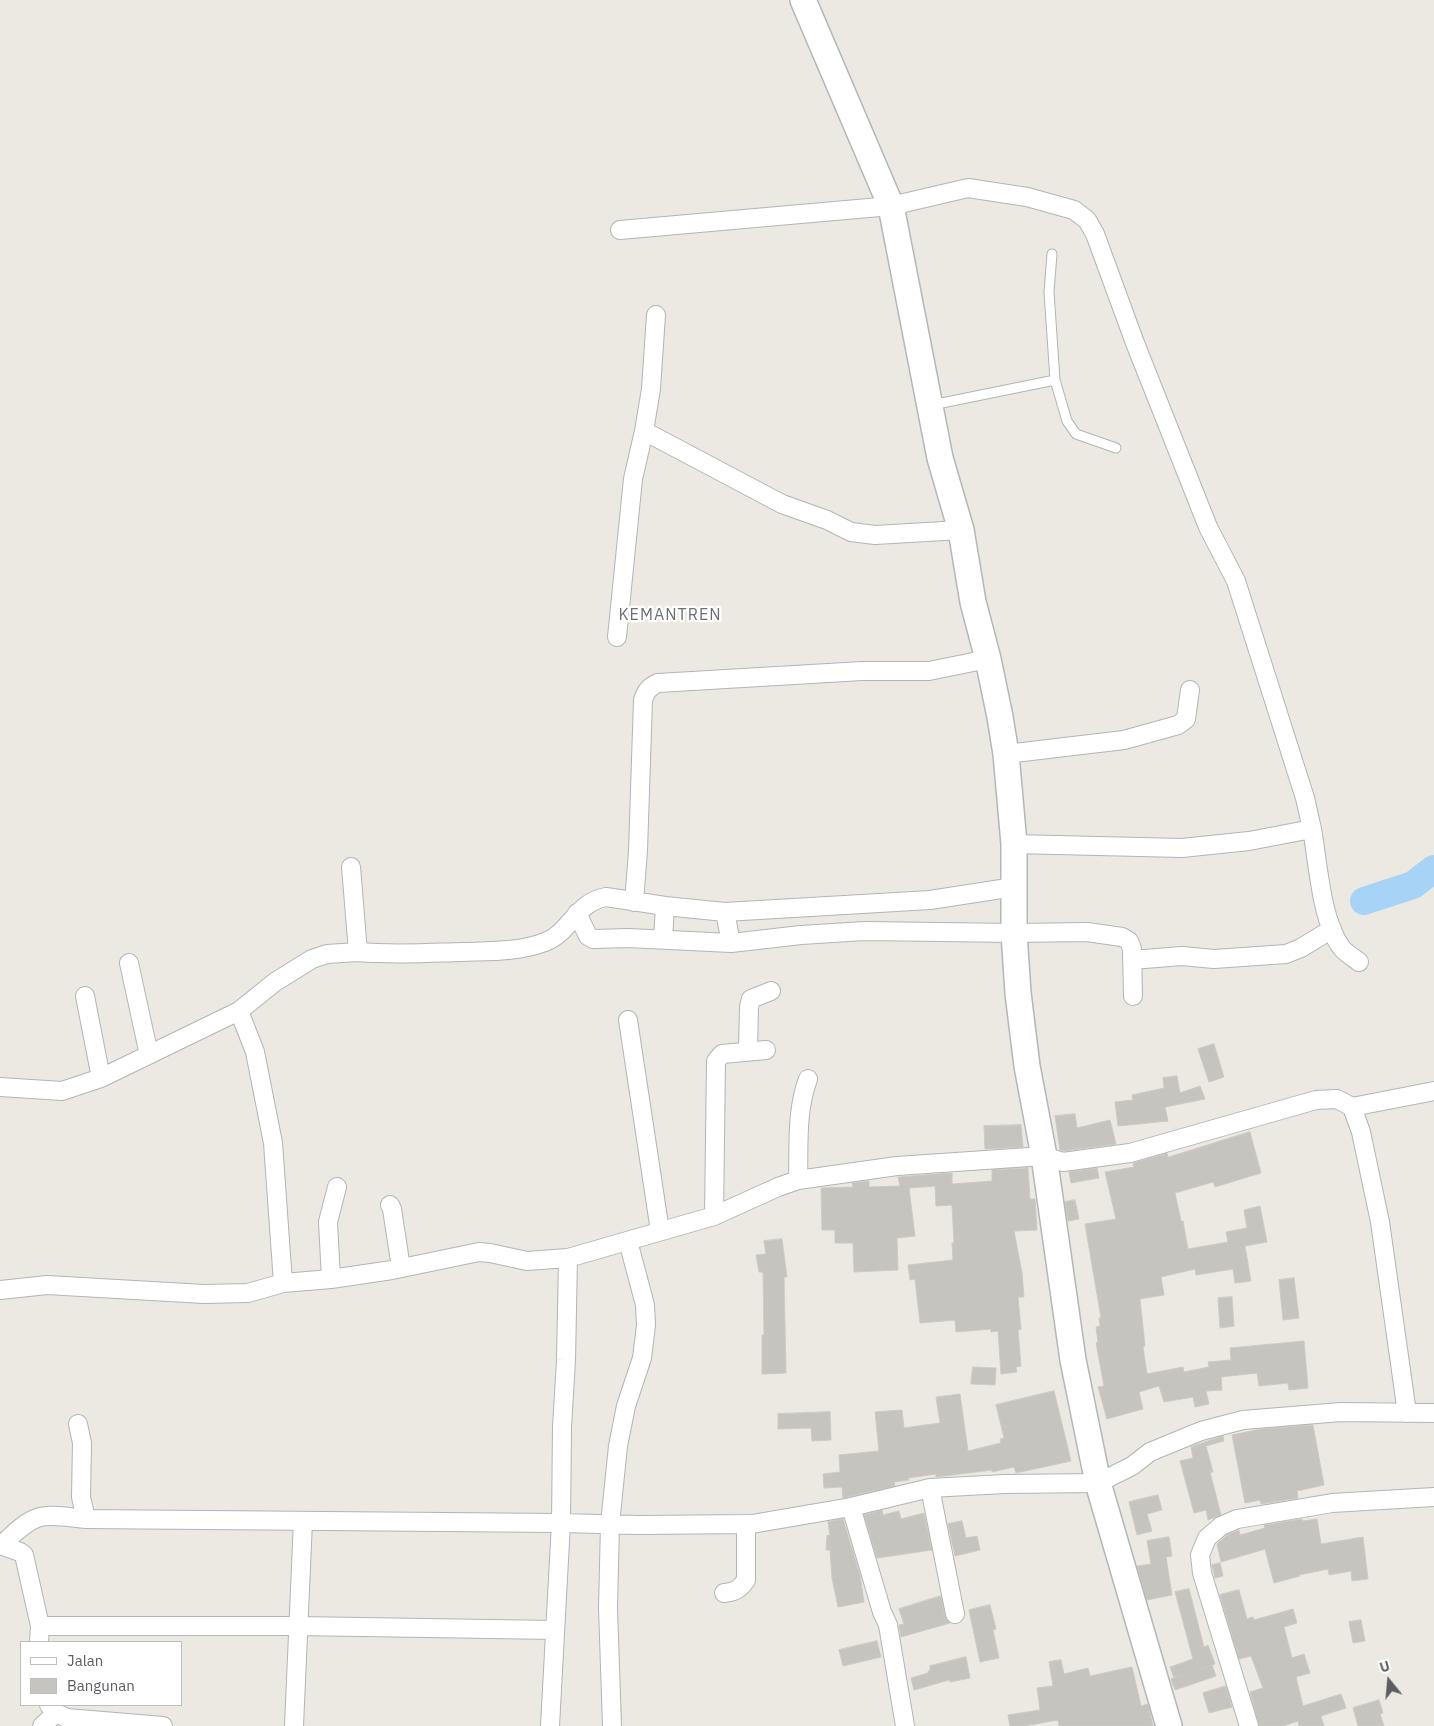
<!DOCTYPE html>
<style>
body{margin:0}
#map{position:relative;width:1434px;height:1726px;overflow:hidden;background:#ebe9e1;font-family:"IBM Plex Sans",sans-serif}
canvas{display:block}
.legend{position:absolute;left:20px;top:1641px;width:162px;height:65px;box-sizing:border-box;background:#fff;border:1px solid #bdbec0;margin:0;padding:6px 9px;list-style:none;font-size:15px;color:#5a5d61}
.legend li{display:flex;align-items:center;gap:10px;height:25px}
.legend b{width:25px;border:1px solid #bdbec0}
.north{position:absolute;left:1364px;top:1656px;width:50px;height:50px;-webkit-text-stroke:4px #fff;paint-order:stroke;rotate:343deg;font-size:14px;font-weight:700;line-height:20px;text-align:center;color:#5a5d61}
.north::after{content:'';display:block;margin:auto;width:18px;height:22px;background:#5a5d61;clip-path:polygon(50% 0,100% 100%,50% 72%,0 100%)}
</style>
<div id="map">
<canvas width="1434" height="1726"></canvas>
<ul class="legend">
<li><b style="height:6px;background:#fff"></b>Jalan</li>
<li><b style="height:14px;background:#c6c4be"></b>Bangunan</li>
</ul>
<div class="north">U</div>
</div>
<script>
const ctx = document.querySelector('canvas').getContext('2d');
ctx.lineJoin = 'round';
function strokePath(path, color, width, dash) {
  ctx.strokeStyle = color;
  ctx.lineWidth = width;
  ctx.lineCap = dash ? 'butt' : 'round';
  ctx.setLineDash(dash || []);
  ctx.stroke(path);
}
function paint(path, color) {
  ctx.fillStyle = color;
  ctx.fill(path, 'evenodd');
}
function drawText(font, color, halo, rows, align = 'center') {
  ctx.font = font + ' "IBM Plex Sans",sans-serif';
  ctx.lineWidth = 4.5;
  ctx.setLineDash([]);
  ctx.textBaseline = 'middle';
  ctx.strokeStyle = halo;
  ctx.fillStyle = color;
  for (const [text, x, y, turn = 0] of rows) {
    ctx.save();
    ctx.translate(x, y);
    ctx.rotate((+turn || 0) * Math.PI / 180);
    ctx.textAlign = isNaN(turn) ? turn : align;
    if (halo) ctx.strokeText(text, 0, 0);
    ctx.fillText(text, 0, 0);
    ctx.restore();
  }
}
strokePath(new Path2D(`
 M 1364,901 L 1413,885 L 1434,869`), '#a7d3f6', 28);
const building = new Path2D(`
 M 1214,1044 L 1224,1077 L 1209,1082 L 1198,1049 Z
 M 1177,1076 L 1180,1093 L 1200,1086 L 1205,1099 L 1165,1107 L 1168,1121 L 1118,1126 L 1115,1102 L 1133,1100 L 1132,1095 L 1164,1088 L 1163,1078 Z
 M 1075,1114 L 1077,1128 L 1110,1120 L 1116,1144 L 1064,1151 L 1060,1150 L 1055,1116 Z
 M 1021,1125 L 1023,1147 L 985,1149 L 984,1126 Z
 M 1250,1132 L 1261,1173 L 1215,1187 L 1213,1182 L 1175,1193 L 1181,1221 L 1183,1221 L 1188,1249 L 1228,1242 L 1226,1232 L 1247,1228 L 1244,1210 L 1260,1206 L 1267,1242 L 1245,1246 L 1251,1281 L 1235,1283 L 1233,1269 L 1196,1275 L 1195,1269 L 1161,1277 L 1164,1295 L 1140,1299 L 1145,1346 L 1143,1347 L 1147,1374 L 1183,1367 L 1184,1372 L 1209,1367 L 1208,1362 L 1231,1360 L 1230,1348 L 1304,1341 L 1308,1388 L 1289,1390 L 1288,1383 L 1259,1386 L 1257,1373 L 1221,1377 L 1222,1390 L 1206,1391 L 1209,1404 L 1195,1407 L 1193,1397 L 1164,1402 L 1159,1386 L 1139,1392 L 1143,1409 L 1107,1419 L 1098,1387 L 1104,1386 L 1096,1343 L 1098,1342 L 1096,1327 L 1100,1326 L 1099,1318 L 1101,1318 L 1085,1224 L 1116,1219 L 1105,1172 L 1134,1167 L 1133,1163 L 1167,1153 L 1168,1157 Z
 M 1028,1168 L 1030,1199 L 1035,1199 L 1037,1230 L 1014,1231 L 1022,1273 L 1024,1297 L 1018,1297 L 1021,1329 L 1018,1330 L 1021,1366 L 1016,1367 L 1017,1372 L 1001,1374 L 998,1331 L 991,1332 L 991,1329 L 956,1332 L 955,1320 L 920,1323 L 915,1279 L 910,1280 L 908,1265 L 953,1260 L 952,1243 L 954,1243 L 952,1205 L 936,1206 L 935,1186 L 909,1188 L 915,1236 L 897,1238 L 898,1270 L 854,1272 L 853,1243 L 835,1243 L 835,1230 L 822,1230 L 821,1188 L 853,1187 L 852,1183 L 869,1181 L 869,1187 L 900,1186 L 898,1177 L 952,1173 L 952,1184 L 992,1181 L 992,1170 Z
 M 1097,1168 L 1099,1178 L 1071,1183 L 1069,1172 Z
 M 1075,1200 L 1079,1219 L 1068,1221 L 1065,1202 Z
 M 782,1239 L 787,1277 L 784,1277 L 786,1373 L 762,1374 L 762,1335 L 764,1335 L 763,1272 L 759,1272 L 756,1255 L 766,1254 L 764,1241 Z
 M 1294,1278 L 1299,1318 L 1283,1320 L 1279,1280 Z
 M 1232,1297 L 1234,1326 L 1220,1328 L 1218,1298 Z
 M 973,1367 L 996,1368 L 995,1385 L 971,1384 Z
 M 1054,1391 L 1071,1461 L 1016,1473 L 1014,1467 L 992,1472 L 992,1470 L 936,1477 L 936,1474 L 908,1478 L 909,1480 L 894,1482 L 895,1486 L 843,1498 L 842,1487 L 824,1488 L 823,1474 L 840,1472 L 839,1455 L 879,1451 L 875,1412 L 902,1410 L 904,1428 L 940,1423 L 936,1397 L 960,1394 L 968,1451 L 1001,1443 L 1000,1439 L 1004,1438 L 996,1405 Z
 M 830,1412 L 831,1440 L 812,1441 L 811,1428 L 778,1429 L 778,1414 Z
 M 1313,1425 L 1324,1485 L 1297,1491 L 1298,1498 L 1261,1504 L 1260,1500 L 1245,1503 L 1232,1435 L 1261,1429 Z
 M 1223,1436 L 1224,1441 L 1206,1446 L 1213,1472 L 1210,1472 L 1221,1515 L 1208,1520 L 1206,1510 L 1194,1513 L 1180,1461 L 1193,1458 L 1191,1447 Z
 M 1158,1495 L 1162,1510 L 1147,1514 L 1152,1531 L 1137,1535 L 1129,1502 Z
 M 882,1510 L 883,1515 L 899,1511 L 901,1519 L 924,1513 L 932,1550 L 877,1558 L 864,1515 Z
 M 843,1519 L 860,1575 L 864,1602 L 838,1607 L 832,1578 L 830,1550 L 826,1550 L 827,1535 L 830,1536 L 828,1522 Z
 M 1302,1519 L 1303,1521 L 1317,1519 L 1321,1544 L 1363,1537 L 1368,1579 L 1352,1581 L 1351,1571 L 1329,1575 L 1328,1569 L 1299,1575 L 1300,1576 L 1274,1583 L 1265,1549 L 1221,1562 L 1217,1544 L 1227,1535 L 1239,1530 L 1240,1535 L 1265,1528 L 1264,1525 Z
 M 962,1521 L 966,1538 L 977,1536 L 980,1550 L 955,1556 L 948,1524 Z
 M 1169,1537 L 1172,1556 L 1166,1557 L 1172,1595 L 1147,1600 L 1137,1566 L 1151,1564 L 1147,1541 Z
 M 1220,1563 L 1223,1576 L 1215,1578 L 1212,1565 Z
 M 1189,1589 L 1204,1647 L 1208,1645 L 1215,1664 L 1197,1670 L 1212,1665 L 1216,1676 L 1175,1690 L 1171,1679 L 1182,1675 L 1174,1678 L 1170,1667 L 1193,1659 L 1175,1592 Z
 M 1239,1590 L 1247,1619 L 1253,1617 L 1254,1620 L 1293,1609 L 1297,1623 L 1284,1627 L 1292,1658 L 1304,1654 L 1310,1673 L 1296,1677 L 1303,1706 L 1341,1694 L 1346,1708 L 1321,1716 L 1324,1726 L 1299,1726 L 1298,1721 L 1283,1726 L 1259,1726 L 1250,1692 L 1263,1688 L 1251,1656 L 1239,1659 L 1220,1595 Z
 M 941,1596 L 945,1617 L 950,1623 L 901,1637 L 899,1625 L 904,1624 L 899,1609 Z
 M 990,1605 L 996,1629 L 993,1630 L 999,1658 L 980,1662 L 969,1610 Z
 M 1361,1620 L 1365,1641 L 1353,1643 L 1349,1622 Z
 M 877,1641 L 881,1657 L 843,1666 L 839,1650 Z
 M 966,1657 L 970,1678 L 950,1682 L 949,1680 L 914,1690 L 911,1678 L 928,1673 L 928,1671 L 930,1671 L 930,1666 Z
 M 1061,1660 L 1064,1674 L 1088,1668 L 1090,1676 L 1132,1667 L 1141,1706 L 1148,1704 L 1153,1726 L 1059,1726 L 1058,1720 L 1024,1726 L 1010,1726 L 1008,1715 L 1040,1710 L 1037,1688 L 1053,1686 L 1049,1662 Z
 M 1226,1686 L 1232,1707 L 1209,1713 L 1203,1693 Z
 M 1379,1700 L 1383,1713 L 1380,1714 L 1384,1726 L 1358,1726 L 1353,1708 Z`);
paint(building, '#c6c4be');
strokePath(building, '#cfcac0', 1);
const lane = new Path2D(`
 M 1052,254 L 1049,292 L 1055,380 L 1067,421 L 1076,434 L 1116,448
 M 932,405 L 1055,380`);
const street = new Path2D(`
 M 620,230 L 891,206 L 968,188 L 1027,197 L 1074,210 L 1087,220 L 1095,234 L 1135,343 L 1208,527 L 1236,581 L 1305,798 L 1312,829 L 1249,841 L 1182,848 L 1014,844
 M 644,431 L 782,504 L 827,520 L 851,532 L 875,535 L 961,530
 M 617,637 L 633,479 L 644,431 L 651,389 L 656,315
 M 1006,754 L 1124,740 L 1178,725 L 1186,719 L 1190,690
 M 1312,829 C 1318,862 1321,920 1341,947 C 1345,953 1353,957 1359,962
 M 351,867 L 358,952 C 393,955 427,953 462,952 C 489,951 520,952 545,942 C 570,933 576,902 606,897 L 665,906 L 725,912 L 930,900 L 1014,887
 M 634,902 L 638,851 L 643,700 C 646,691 649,687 658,683 L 862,671 L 929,671 L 988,659
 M 725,912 L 731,943
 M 577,913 L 588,936 L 593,939 L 628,938 L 731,943 L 801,935 L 865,931 L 1014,933 L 1087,932 L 1122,937 L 1129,941 L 1132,949 L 1133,996
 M 663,939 L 665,906
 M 1132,960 L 1182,956 L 1214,959 L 1286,954 L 1301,948 L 1332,929
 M 129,963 L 149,1055
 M 85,996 L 101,1078
 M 239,1011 L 255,1052 L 273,1143 L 283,1283
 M 628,1020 L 660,1231
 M 748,1051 L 749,1007 L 751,999 L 771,991
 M 0,1087 L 62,1091 L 101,1078 L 239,1011 L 275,982 L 312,959 L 327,954 L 358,952
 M 1352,1107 L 1434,1091
 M 798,1180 C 799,1146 796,1111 808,1079
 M 390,1205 L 392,1209 L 401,1268
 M 714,1216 L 716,1061 L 722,1054 L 766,1050
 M 331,1279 L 328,1222 L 337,1187
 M 0,1290 L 47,1285 L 204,1294 L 248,1293 L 283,1283 L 331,1279 L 392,1270 L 479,1252 L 490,1253 L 527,1261 L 568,1258 L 714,1216 L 778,1187 L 798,1180 L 897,1166 L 1044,1156 L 1063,1162 L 1130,1153 L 1316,1100 L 1337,1099 L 1352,1107 L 1361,1132 L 1380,1222 L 1407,1413
 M 78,1424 L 82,1443 L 81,1497 L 86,1519
 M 930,1488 L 955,1614
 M 851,1507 L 882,1612 L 888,1625 L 905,1726
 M 0,1545 L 20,1552 L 24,1555 L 40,1626 L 39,1642
 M 1,1545 C 12,1536 23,1523 37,1518 C 51,1513 71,1518 86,1519 L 561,1523 L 638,1525 L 752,1524 L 851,1507 L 930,1488 L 1004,1484 L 1098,1483 L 1132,1466 L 1150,1452 L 1201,1431 L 1243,1420 L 1341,1412 L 1434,1413
 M 724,1593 C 735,1592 740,1589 746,1580 L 746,1524
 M 40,1626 L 297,1626 L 555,1630
 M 49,1705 L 56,1713 L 67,1718 L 163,1726
 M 42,1726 L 56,1713
 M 294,1726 L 303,1521
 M 550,1726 L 561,1523 L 562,1427 L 566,1360 L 568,1258
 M 612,1726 L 608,1608 L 610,1524 L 618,1446 L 626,1406 L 642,1358 L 646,1325 L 645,1305 L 628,1241
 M 1249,1726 L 1202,1573 L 1200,1555 L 1207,1538 L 1221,1526 L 1237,1519 L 1332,1503 L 1434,1497`);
const secondary = new Path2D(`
 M 803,0 L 891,206 L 940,458 L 961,530 L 973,602 L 988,659 L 1000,717 L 1006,754 L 1014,844 L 1014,933 L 1018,993 L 1027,1066 L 1044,1156 L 1073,1360 L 1098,1483 L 1169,1726`);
strokePath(lane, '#b2b4b8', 11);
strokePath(street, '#b2b4b8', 20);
strokePath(secondary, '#b3b6ba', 28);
strokePath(lane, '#fff', 9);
strokePath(street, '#fff', 18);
strokePath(secondary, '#fff', 25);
ctx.letterSpacing = '1px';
drawText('16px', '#6b6f72', '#fff', [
 ["KEMANTREN",670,615]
]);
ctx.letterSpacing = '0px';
</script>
